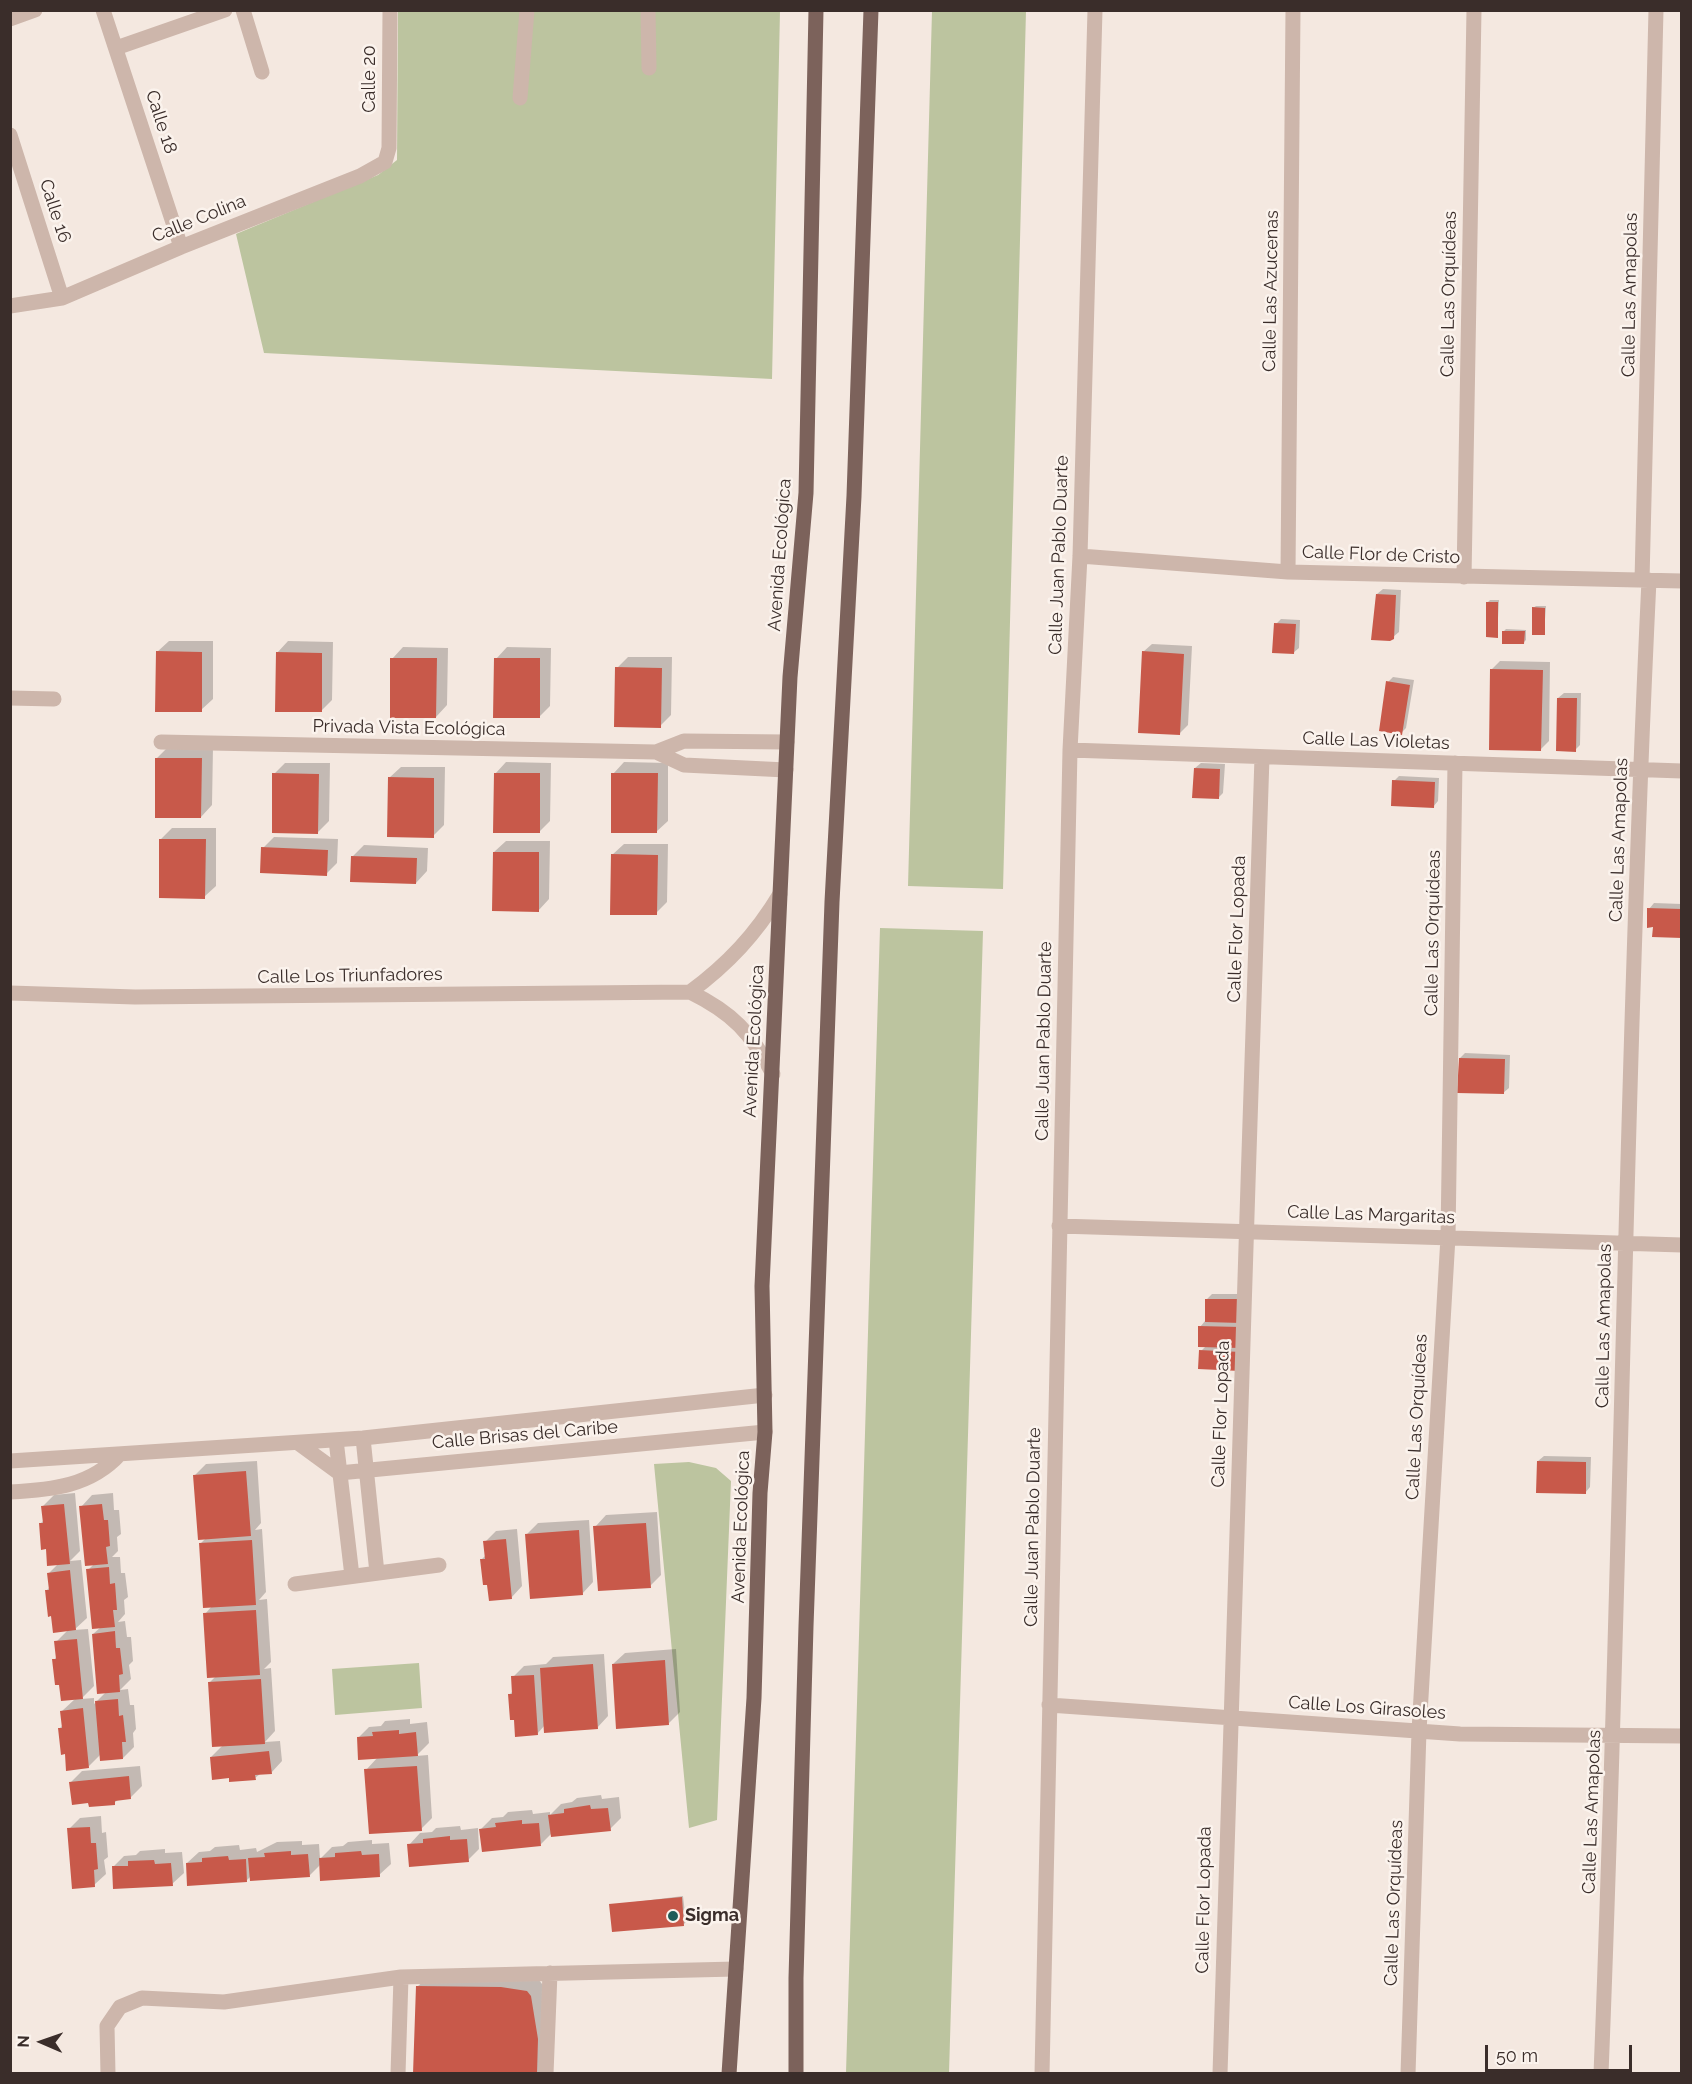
<!DOCTYPE html>
<meta charset="utf-8">
<style>
body{margin:0}
#map{position:relative;width:1692px;height:2084px;overflow:hidden;background:#f4e8e0;font-family:Raleway,sans-serif}
canvas{display:block}
.frame{position:absolute;inset:0;border:12px solid #3a2d2a;pointer-events:none}
.north{position:absolute;left:12px;top:2012px;width:60px;height:60px;-webkit-text-stroke:4px #fbf3ed;paint-order:stroke;rotate:272deg;font-size:16px;font-weight:700;line-height:24px;text-align:center;color:#3a2d2a}
.north::after{content:'';display:block;margin:auto;width:21px;height:27px;background:#3a2d2a;clip-path:polygon(50% 0,100% 100%,50% 72%,0 100%)}
.scale{position:absolute;left:1485px;top:2045px;width:147px;height:27px;box-sizing:border-box;border:3px solid #3a2d2a;border-top:0;padding-left:8px;font-size:18px;line-height:21px;white-space:nowrap;color:#3a2d2a;-webkit-text-stroke:4px #fbf3ed;paint-order:stroke}
</style>
<div id="map">
<canvas width="1692" height="2084"></canvas>
<div class="frame"></div>
<div class="north">N</div>
<div class="scale">50 m</div>
</div>
<script>
const ctx = document.querySelector('canvas').getContext('2d');
ctx.lineJoin = 'round';
function paint(path, color) { ctx.fillStyle = color; ctx.fill(path, 'evenodd'); }
function trace(path, color, width, dash) { ctx.strokeStyle = color; ctx.lineWidth = width; ctx.lineCap = dash ? 'butt' : 'round'; ctx.setLineDash(dash || []); ctx.stroke(path); }
function drawText(font, color, halo, rows, align = 'center') {
  ctx.font = font + ' Raleway,sans-serif'; ctx.lineWidth = 5; ctx.setLineDash([]); ctx.textBaseline = 'middle'; ctx.strokeStyle = halo; ctx.fillStyle = color; for (const [text, x, y, turn = 0] of rows) {
    ctx.save(); ctx.translate(x, y); ctx.rotate((+turn || 0) * Math.PI / 180); ctx.textAlign = isNaN(turn) ? turn : align; if (halo) ctx.strokeText(text, 0, 0); ctx.fillText(text, 0, 0); ctx.restore();
  }
}
paint(new Path2D(`
 M398,11H780L772,379L264,353L236,234L378,175L397,160Z
 M932,11H1026L1003,889L908,886Z
 M880,928L983,931L949,2073H846Z
 M689,1462L716,1468L731,1481L717,1820L689,1828L654,1464Z
 M419,1663L422,1708L335,1715L332,1669Z`), '#bcc49f');
paint(new Path2D(`
 M1383,589L1401,590L1399,632L1393,637L1377,594Z
 M1490,600H1499L1497,636L1488,602Z
 M1536,606H1546L1544,633L1533,608Z
 M1281,619L1300,620L1299,648L1293,653L1276,624Z
 M1506,629L1526,630V640L1523,643L1503,632Z
 M169,641H213V699L201,710L157,652Z
 M288,641L333,642L332,700L321,711L277,653Z
 M1152,644L1192,646L1188,725L1180,733L1143,652Z
 M403,647L448,648L447,705L436,717L392,659Z
 M507,647L551,648L550,706L539,717L496,659Z
 M628,657H672L671,715L660,726L617,668Z
 M1500,661L1550,662L1549,741L1541,749L1491,670Z
 M1393,677L1414,680L1406,728L1401,733L1388,682Z
 M1564,693H1581L1580,745L1575,750L1558,698Z
 M168,747H213L212,805L201,817L157,758Z
 M506,762L551,763L550,821L539,832L495,774Z
 M624,762L668,763V821L656,832L613,774Z
 M285,763H330L329,821L318,832L274,774Z
 M1201,763L1225,764L1223,793L1218,798L1195,768Z
 M401,767H445L444,825L433,836L389,778Z
 M1399,776L1439,778L1438,801L1433,807L1394,781Z
 M172,828H216V886L204,897L161,839Z
 M274,837L338,839L337,863L326,874L263,848Z
 M506,841H550L549,899L538,911L494,852Z
 M624,844H668L667,902L656,913L612,855Z
 M364,845L428,848L427,871L416,883L352,857Z
 M1654,903L1682,904V936L1654,926L1649,909Z
 M1465,1053L1510,1055L1509,1088L1503,1093L1460,1058Z
 M1212,1294H1245V1364L1201,1351L1206,1346L1200,1327L1205,1321L1207,1299Z
 M1544,1456L1591,1457L1590,1487L1585,1493L1538,1461Z
 M257,1461L261,1523L255,1530L262,1529L266,1592L259,1600L267,1599L271,1662L264,1669L271,1668L275,1731L265,1742L280,1741L282,1761L271,1773L260,1774L255,1778L230,1777L211,1757L223,1745L209,1683L216,1676L205,1614L212,1606L200,1544L206,1538L195,1475L206,1464Z
 M75,1493L80,1551L70,1561L81,1560L87,1618L74,1630L88,1629L94,1686L81,1699L94,1698V1704L107,1691L93,1634L101,1627L88,1570L94,1564L81,1507L92,1495L113,1493L114,1510H119L121,1534L117,1537L118,1551L112,1557H120L121,1573H125L128,1597L124,1600L125,1614L118,1622L125,1621L127,1637H131L133,1661L129,1665L131,1679L120,1690L128,1689L130,1705H134L136,1729L133,1733L134,1747L123,1758L101,1754L88,1767L66,1753L59,1729L63,1725L62,1711L75,1699L60,1683L54,1660L57,1656L56,1642L68,1630L46,1591L50,1587L49,1573L59,1563L47,1548L40,1524L44,1520L43,1506L54,1495Z
 M657,1512L661,1575L650,1586L595,1527L606,1515Z
 M589,1520L593,1582L582,1594L527,1534L538,1523Z
 M517,1529L522,1586L511,1598L482,1559L486,1555L485,1542L496,1531Z
 M676,1649L680,1712L668,1724L613,1664L625,1653Z
 M604,1654L608,1716L597,1728L545,1725L537,1734L515,1718L510,1694L513,1691V1677L524,1666L546,1664L553,1657Z
 M410,1719V1724L427,1722L429,1743L416,1756L428,1755L432,1818L421,1829L366,1770L378,1757L358,1738L369,1727L381,1726L385,1721Z
 M140,1766L142,1786L130,1798L119,1799L114,1803L71,1782L82,1771Z
 M601,1795L602,1799L619,1797L621,1818L610,1829L552,1833L541,1844L481,1829L492,1818L503,1817L508,1812L532,1810L533,1814L550,1812V1815L561,1804L572,1802L577,1798Z
 M101,1816L102,1833L106,1832L108,1857L104,1860L106,1874L94,1885L69,1829L80,1818Z
 M460,1826L461,1830L478,1828L479,1849L468,1860L409,1845L420,1833L432,1832L436,1828Z
 M372,1840V1844L389,1843L391,1864L379,1875L321,1864L309,1876H251L246,1881L187,1863L199,1852L210,1851L215,1847L239,1845L240,1850L256,1848L257,1852L277,1842L302,1841V1845L319,1844L320,1859L332,1847L343,1846L348,1842Z
 M165,1849V1853L182,1852L184,1873L172,1884L113,1867L124,1856L136,1855L140,1851Z
 M683,1896L686,1922L684,1924L611,1905Z
 M429,1976L539,1980L542,1984L547,2074H415L417,1987Z
 M1558,2071L1599,2072V2074H1556Z`), '#0003');
paint(new Path2D(`
 M1376,594L1396,595L1394,639L1390,641L1371,640Z
 M1486,602H1498V638L1486,637Z
 M1532,607L1545,608V635H1532Z
 M1274,623L1296,624L1294,654L1272,653Z
 M1502,631H1525L1524,644H1502Z
 M156,651L202,652V712H155Z
 M1142,651L1184,654L1180,735L1138,733Z
 M276,652L322,653V712H275Z
 M390,658H437L436,718H390Z
 M494,658H540V718H493Z
 M615,667L662,668L661,728L614,727Z
 M1490,669L1543,670L1541,751L1489,750Z
 M1386,681L1410,685L1402,735L1379,731Z
 M1557,698H1577L1576,752L1556,751Z
 M155,758H202L201,818H155Z
 M1194,768L1220,769L1219,799L1192,798Z
 M272,773L319,774L318,834L272,833Z
 M494,773H540V833H493Z
 M611,773H658L657,833H611Z
 M388,777L434,778V838L387,837Z
 M1392,780L1435,782L1434,808L1391,806Z
 M159,839H206L205,899L159,898Z
 M261,847L328,850L327,876L260,873Z
 M493,852H539V912L492,911Z
 M611,854L658,855L657,915H610Z
 M351,856L417,858L416,884L350,882Z
 M1647,908L1682,909V938L1652,937L1653,927L1647,928Z
 M1459,1058L1505,1059L1504,1094L1457,1093Z
 M1205,1299H1241V1323L1205,1322Z
 M1198,1326L1241,1327L1240,1348L1198,1347Z
 M1199,1350L1241,1352L1240,1371L1198,1369Z
 M1537,1461L1586,1462V1494L1536,1493Z
 M246,1471L251,1536L198,1540L193,1475Z
 M64,1504L70,1564L47,1566L46,1549L41,1550L39,1523H43L41,1506Z
 M102,1504L104,1520H108L110,1546L106,1547L108,1564L85,1566L79,1506Z
 M646,1523L651,1588L598,1591L593,1526Z
 M579,1530L583,1595L530,1599L525,1534Z
 M506,1539L512,1599L489,1601L487,1585H483L480,1559H485L483,1541Z
 M252,1540L256,1605L203,1608L199,1543Z
 M109,1567L110,1584L115,1583L117,1610H113L115,1627L92,1629L86,1569Z
 M70,1570L76,1630L53,1633L51,1616L48,1617L45,1590H49L47,1573Z
 M256,1610L260,1675L207,1678L203,1613Z
 M115,1631L116,1648H120L123,1674L119,1675L120,1692L97,1694L92,1634Z
 M77,1639L83,1699L61,1701L59,1685H55L52,1659H56L54,1641Z
 M665,1660L669,1725L616,1729L612,1664Z
 M593,1664L598,1729L544,1733L540,1668Z
 M534,1675L538,1735L515,1737L514,1720H510L508,1694H512L511,1676Z
 M261,1679L265,1744L212,1747L208,1682Z
 M118,1699L119,1716L123,1715L126,1742H122L123,1759L100,1761L95,1701Z
 M83,1708L89,1768L66,1771L65,1754L61,1755L58,1728H62L60,1711Z
 M399,1730V1734L416,1732L418,1756L358,1760L357,1737L373,1736L372,1732Z
 M269,1751L272,1774L255,1775L256,1780L229,1782V1778L212,1780L210,1757Z
 M417,1766L422,1831L369,1834L364,1769Z
 M129,1776L131,1799L115,1801V1805L89,1807L88,1803L72,1805L69,1782Z
 M590,1805L591,1809L608,1808L611,1831L551,1837L548,1815L564,1813V1809Z
 M522,1820V1824L539,1823L541,1846L482,1852L479,1829L496,1827L495,1823Z
 M90,1827L91,1843H96L98,1869L94,1870L95,1887L72,1889L67,1828Z
 M450,1836V1840L467,1839L469,1862L409,1867L407,1844L423,1843V1839Z
 M291,1851V1855L308,1854L310,1877L250,1881L248,1858L265,1857L264,1853Z
 M361,1851L362,1855L379,1854L380,1877L320,1881L319,1858L335,1857V1853Z
 M228,1856L229,1860L246,1859L247,1882L187,1886L186,1863L202,1862V1858Z
 M154,1860L155,1864L171,1863L173,1886L113,1889L112,1866H128V1861Z
 M682,1897L684,1926L612,1932L609,1904Z
 M416,1986L501,1987L527,1991L531,1996L538,2039L537,2074H413Z`), '#c8594a');
trace(new Path2D(`
 M103,10L181,247
 M243,10L262,72
 M648,10L649,68
 M10,19L35,10
 M116,48L225,10
 M520,98L527,10
 M10,135L62,298
 M10,306L62,298L181,247L360,176L385,162L389,148L390,10
 M1080,556L1288,572L1682,581
 M1288,572L1293,10
 M1464,577L1474,10
 M1642,580L1656,10
 M10,698L54,699
 M161,742L656,752L684,765L786,770
 M1070,750L1682,771
 M656,752L684,741L787,742
 M690,992C728,964 756,934 780,894
 M10,993L135,997L690,992C733,1013 751,1033 773,1074
 M1059,1226L1682,1245
 M363,1438L377,1573
 M336,1440L352,1576
 M298,1443L339,1473L765,1432
 M10,1461L363,1438L765,1395
 M10,1492C52,1490 91,1486 120,1454
 M295,1584L439,1565
 M1049,1705L1460,1734L1682,1736
 M108,2074L107,2026L120,2007L142,1998L224,2002L401,1977L736,1969
 M398,2074L401,1977
 M546,2074L550,1973
 M1042,2074L1070,750L1080,556L1095,10
 M1220,2074C1230,1634 1249,1196 1262,757
 M1408,2074L1419,1731L1448,1237L1455,763
 M1601,2074C1621,1576 1625,1078 1649,580`), '#cdb6ab', 15);
trace(new Path2D(`
 M729,2074L754,1698L760,1493L765,1432L762,1286L790,677L806,493L816,10
 M796,2074V1978L806,1626L832,902L854,496L871,10`), '#7c625b', 15);
for (const [x, y, r, color] of [
 [673,1916,6,"#1f5d59"]
]) { const dot = new Path2D(); dot.arc(x, y, r, 0, 2 * Math.PI); ctx.fillStyle = color; ctx.fill(dot); trace(dot, '#fbf3ed', 2); }
drawText('18px', '#3a2d2a', '#fbf3ed', [
 ["Calle 20",370,79,-90],
 ["Calle 18",161,122,72],
 ["Calle 16",55,211,72],
 ["Calle Colina",199,219,-22],
 ["Calle Las Azucenas",1271,291,-89],
 ["Calle Las Orquídeas",1449,294,-89],
 ["Calle Las Amapolas",1630,295,-89],
 ["Avenida Ecológica",780,555,-86],
 ["Calle Juan Pablo Duarte",1059,555,-88],
 ["Calle Flor de Cristo",1381,555,2],
 ["Privada Vista Ecológica",409,728,1],
 ["Calle Las Violetas",1376,741,2],
 ["Calle Las Amapolas",1619,840,-88],
 ["Calle Flor Lopada",1237,929,-88],
 ["Calle Las Orquídeas",1433,933,-89],
 ["Calle Los Triunfadores",350,976,-1],
 ["Avenida Ecológica",754,1041,-87],
 ["Calle Juan Pablo Duarte",1044,1041,-89],
 ["Calle Las Margaritas",1371,1215,2],
 ["Calle Las Amapolas",1604,1326,-89],
 ["Calle Flor Lopada",1221,1414,-88],
 ["Calle Las Orquídeas",1417,1417,-87],
 ["Calle Brisas del Caribe",525,1435,-5],
 ["Avenida Ecológica",741,1527,-88],
 ["Calle Juan Pablo Duarte",1033,1527,-89],
 ["Calle Los Girasoles",1367,1708,4],
 ["Calle Las Amapolas",1592,1812,-88],
 ["Calle Flor Lopada",1204,1900,-89],
 ["Calle Las Orquídeas",1394,1903,-88]
]);
drawText('bold 18px', '#3a2d2a', '#fbf3ed', [
 ["Sigma",685,1916]
], 'left');
</script>
